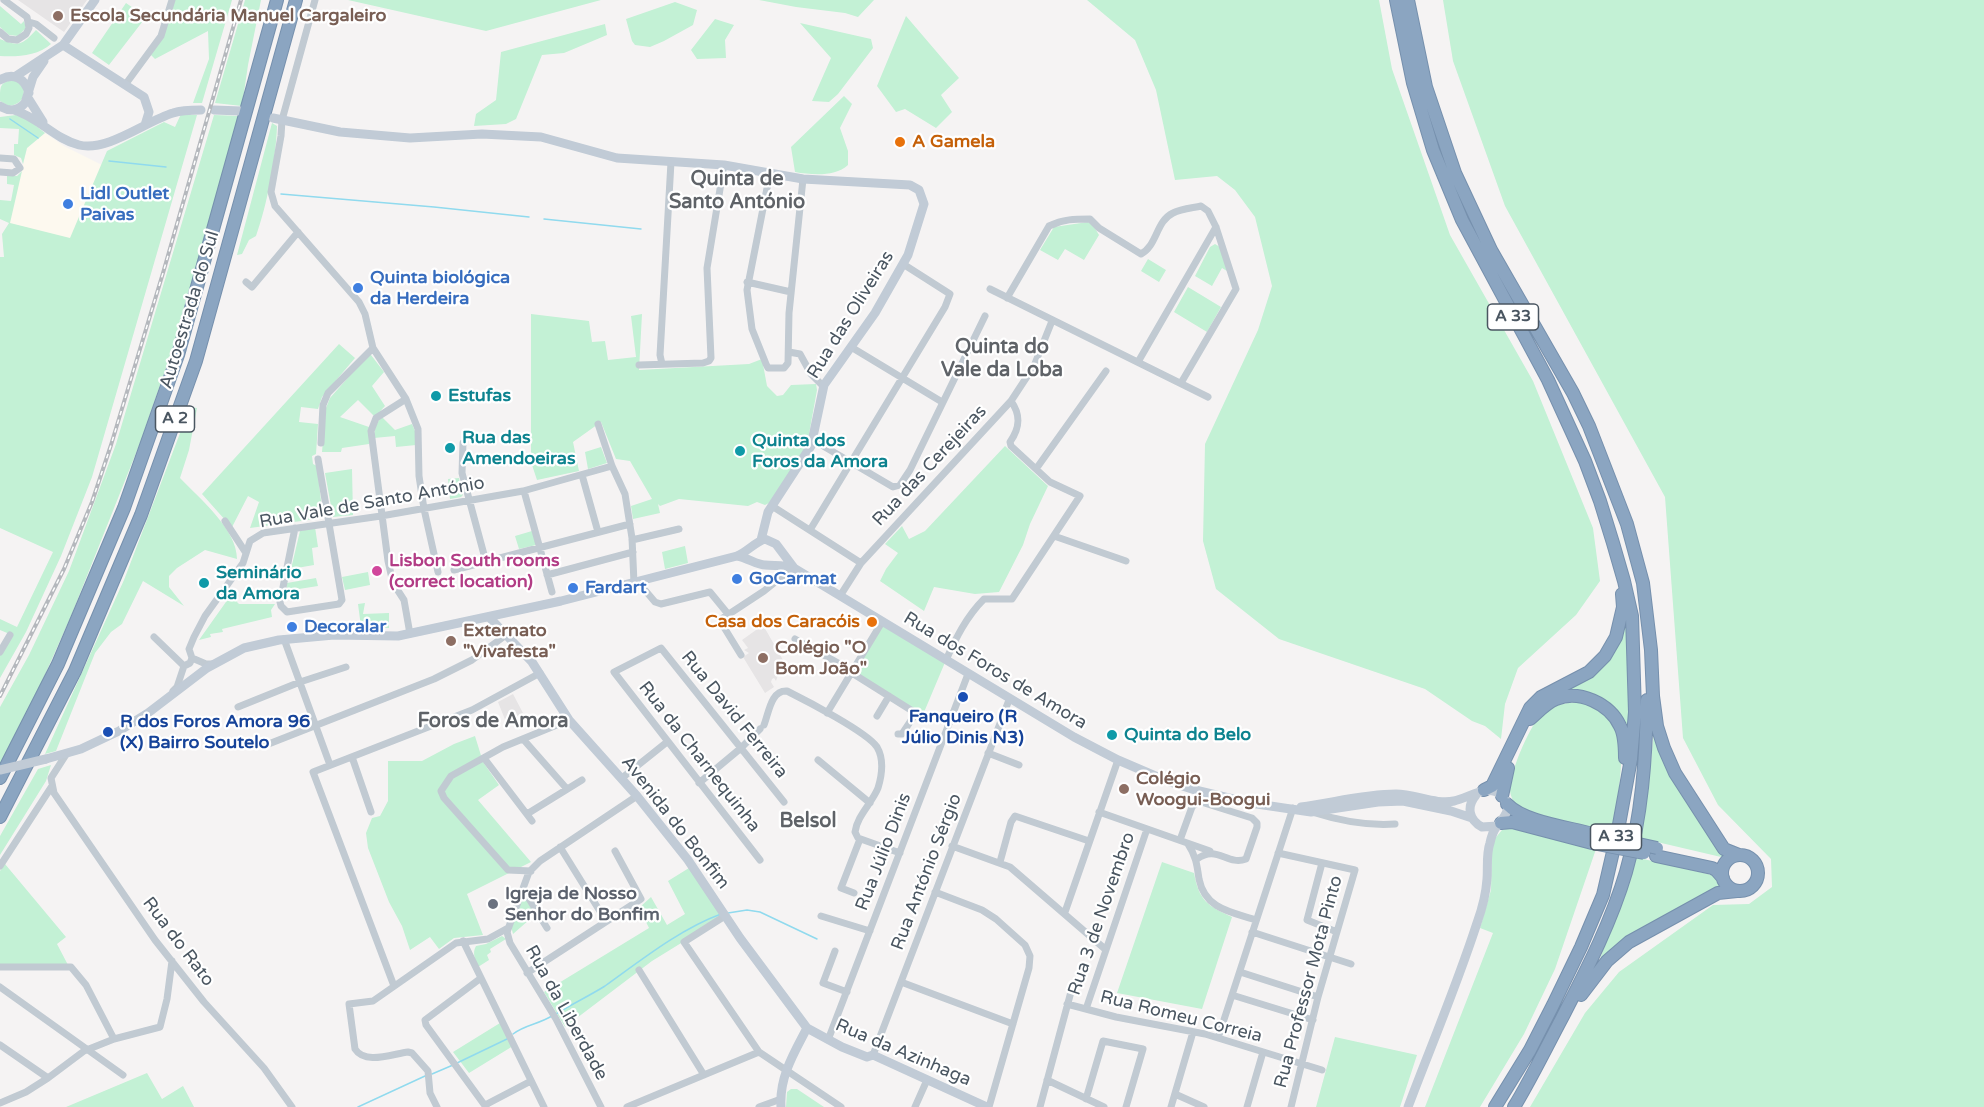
<!DOCTYPE html>
<meta charset="utf-8">
<style>
body{margin:0}
canvas{display:block;background:#f5f3f3}
</style>
<canvas width="1984" height="1107"></canvas>
<script>
const ctx = document.querySelector('canvas').getContext('2d');
ctx.lineJoin = 'round';
function paint(path, color) { ctx.fillStyle = color; ctx.fill(path, 'evenodd'); }
function trace(path, color, width, dash) { ctx.strokeStyle = color; ctx.lineWidth = width; ctx.lineCap = dash ? 'butt' : 'round'; ctx.setLineDash(dash || []); ctx.stroke(path); }
function drawText(font, color, halo, rows, align = 'center') {
  ctx.font = font + ' "Varela Round",sans-serif'; ctx.lineWidth = 4.5; ctx.setLineDash([]); ctx.textBaseline = 'middle'; ctx.strokeStyle = halo; ctx.fillStyle = color; for (const [text, x, y, turn = 0] of rows) {
    ctx.save(); ctx.translate(x, y); ctx.rotate((+turn || 0) * Math.PI / 180); ctx.textAlign = isNaN(turn) ? turn : align; if (halo) ctx.strokeText(text, 0, 0); ctx.fillText(text, 0, 0); ctx.restore();
  }
}
paint(new Path2D(`
 M45,133L64,146L102,165L70,239L9,223L27,148Z`), '#fdf9ef');
paint(new Path2D(`
 M18,0H87L64,32Z
 M763,625L783,660L776,681L774,678L772,679L771,682L774,687L765,693L743,657L749,653L744,650L748,648L742,640Z
 M513,694L523,713L506,722L498,702Z`), '#e6e4e5');
paint(new Path2D(`
 M174,0H232L202,103H193L209,59L208,31L155,59L151,55Z
 M245,0H261L248,65L242,106L215,103Z
 M348,0H601L486,31Z
 M759,0H874L858,17L845,13L796,7Z
 M1087,0H1379L1392,69L1450,235L1533,381L1593,528L1600,581L1576,615L1518,668L1505,704L1501,739L1485,726L1472,721L1425,689L1279,639L1216,589L1203,541L1205,444L1258,330L1272,286L1255,217L1235,190L1217,176L1175,180L1156,90L1135,40Z
 M1443,0H1984V1107H1530L1585,1013L1619,972L1713,905L1749,904L1772,887L1771,859L1718,805L1683,738L1665,497L1505,206L1453,61Z
 M675,2L697,10L693,25L664,41L650,47L635,45L632,41L626,19Z
 M126,3L146,17L109,65L92,53Z
 M0,6L21,24L24,21L26,28L18,36L9,35L0,27Z
 M906,16L959,78L941,95L952,112L936,128L905,109L896,112L877,86Z
 M715,19L734,25L725,40L726,58L697,59L691,50Z
 M800,23L871,39L873,48L838,94L829,102L812,101L831,58Z
 M605,24L607,35L564,53L542,55L516,119L506,124L474,126L476,114L496,100L501,52Z
 M36,30L51,44C38,56 17,57 0,56V39C19,47 22,45 36,30Z
 M15,79L24,88C24,100 20,104 9,106L0,101C0,84 0,83 15,79Z
 M844,96L852,104L840,128L848,151V165C835,177 812,175 795,172L791,147Z
 M181,114L197,115L92,477L61,556L26,632L0,678V655L12,635L0,630V619L17,627L53,552L0,528V257H4L2,234L9,223L0,219V200L11,201L14,185L7,184V176H17L22,171L10,223L70,238L107,151L164,122L175,127Z
 M16,115L25,117L45,133L27,148L23,164L21,158L14,155V144H18L19,129L0,128V117Z
 M214,115L240,116L184,316L140,443L71,616L32,704L0,765V707L29,655L69,571L116,444Z
 M272,123L277,126C276,159 267,205 256,236L249,240L242,254L237,255Z
 M1088,222L1093,225L1099,235L1084,260L1065,249L1058,260L1040,250L1054,227Z
 M1215,244L1220,247L1227,271L1222,268L1212,286L1195,276L1210,247Z
 M1148,259L1166,270L1159,282L1141,271Z
 M1188,287L1221,307L1207,332L1174,312Z
 M531,314L589,321L592,342L605,341L608,360L636,357L631,316L642,314L639,370L749,364L762,359L767,386L777,396L783,395L791,385L816,384L817,390L807,445L771,502L765,505L757,502L748,506L679,499L660,506L658,504L660,513L633,519L631,506L652,499L630,461L616,459L601,422L573,442L579,471L537,480L531,462Z
 M339,344L355,358L322,397L318,409L301,407L299,422L318,424L316,454L312,456L313,464L317,466L323,518L250,528L259,502L248,496L231,529L226,521L202,494Z
 M368,355H371L384,372L372,386L385,406L375,417L358,400L340,417L369,427V444L342,448L341,452H322L326,408L330,398Z
 M190,407L197,408L189,450L180,478C200,499 237,529 237,559L205,550L177,568L169,576V587L184,606L143,581L122,624L111,632L95,653L56,751L45,754L124,580Z
 M382,417L395,430L412,424L415,431L416,445L396,447L395,436L374,438C374,431 376,422 382,417Z
 M1005,446L1048,486L1030,524L1023,545L999,592L975,594L934,587L924,611L880,581L886,569L898,553L885,544L902,526L909,539L925,531Z
 M601,447L607,463L588,469L585,452Z
 M352,469L353,515L333,517L325,473Z
 M459,478L463,495L461,497L450,499L448,479Z
 M315,527L318,547L312,548L314,565L291,569L300,531Z
 M532,531L536,545L519,549L515,536Z
 M685,546L688,563L665,569L662,552Z
 M368,572L370,585L345,590L342,577Z
 M316,578L318,586L286,591L287,583Z
 M233,592L239,595L237,602L239,604H275L271,610L272,617L222,629L223,632L210,634L211,637L199,640Z
 M365,603L363,614L389,613V628L361,627L358,604Z
 M882,622L946,660L922,717L852,673Z
 M1623,627L1626,628L1629,692L1628,727H1625L1619,716L1562,691L1586,678Z
 M1579,702C1641,711 1618,790 1612,832C1592,827 1527,818 1515,804C1512,799 1509,792 1510,786C1511,771 1531,721 1544,712C1555,704 1566,703 1579,702Z
 M1654,731L1727,855L1721,857L1640,838L1648,791Z
 M475,736L483,762L499,785L478,800L531,862L467,894L483,935L454,938L439,949L430,937L410,950L402,926L389,902L368,848L366,833L372,818L380,816L388,801V761H422L454,744Z
 M51,765L46,781L0,855V836L38,769Z
 M1515,827L1596,849L1555,969L1524,1034L1480,1107H1425L1493,933L1480,928L1491,890L1492,842L1502,830Z
 M1635,857L1712,875L1717,879L1721,887L1599,962Z
 M1162,862L1194,873C1199,901 1208,906 1232,917L1202,1009L1117,993Z
 M5,864L66,937L57,944L68,965L0,964V871Z
 M689,868L725,916L652,961L565,1027L544,992L649,928L639,908L651,897L667,925L685,914L668,881Z
 M523,889L537,913L513,934L511,926Z
 M502,936L506,939L490,949L491,952L487,955L489,960L478,967C475,959 472,953 476,946L486,944Z
 M500,1023L513,1046L469,1073L453,1052Z
 M1335,1037L1417,1055L1400,1107H1316Z
 M147,1073L162,1099L183,1086L194,1107H66Z
 M791,1089H797L824,1107H786L787,1092Z`), '#c3f1d5');
trace(new Path2D(`
 M10,119L38,138
 M109,161L166,167
 M281,194L434,207L529,217
 M544,219L641,229
 M728,913L747,910L760,912L817,939
 M556,1014C572,1004 589,996 605,986C640,961 680,929 721,914
 M513,1034C524,1025 539,1024 552,1016
 M457,1063L507,1039
 M432,1074L453,1065
 M358,1107L425,1076`), '#90daee', 1.5);
const highway = new Path2D(`
 M1396,0L1413,83L1433,150L1462,220L1548,380L1585,461L1600,501L1613,543L1624,581L1632,616L1635,712L1631,759L1618,830L1603,895L1581,947L1553,1005L1530,1050L1495,1107
 M1408,0L1426,87L1455,173L1491,250L1573,393L1589,426L1627,524L1643,583L1651,650L1653,696L1657,726L1664,748L1675,773L1724,849L1739,855
 M1530,719C1538,712 1546,703 1556,699C1579,689 1610,704 1620,726C1625,735 1625,748 1625,758
 M0,778L58,664L124,508L178,355L277,0
 M1484,790L1492,786L1530,708L1541,697L1589,672L1605,656L1616,637L1623,607L1622,594
 M1502,796L1508,768
 M1507,804C1524,822 1568,827 1593,834
 M0,817L75,671L141,515L196,361L296,0
 M1501,823L1512,822L1592,843
 M1722 873a18 18 0 1 1 36 0a18 18 0 1 1-36 0Z
 M1656,856L1712,868L1716,870L1723,878
 M1581,995L1607,961L1629,942L1718,893L1737,891
 M1514,1107C1531,1079 1546,1048 1562,1018C1586,971 1611,923 1626,872C1642,816 1646,758 1647,700`);
trace(highway, '#7690ad', 14);
trace(new Path2D(`
 M315,0L282,120L281,136L271,192L275,206L359,302L365,314L373,348L406,399L418,429L419,476L424,509L438,572
 M29,22L36,24L54,38
 M0,32L8,39L17,40L26,34L29,28L27,17L4,0
 M125,85L161,36L172,0
 M0,158L14,159L20,168L13,173L0,172
 M770,173L747,290L752,329L766,364L768,368H784L788,363L789,313L803,179
 M246,282L252,287L298,232
 M747,282L791,292
 M990,289L1208,397
 M1007,298L1049,226C1063,219 1075,219 1090,219L1099,228L1141,254C1157,246 1156,221 1173,213C1181,209 1192,208 1201,206L1208,211L1216,227L1236,289L1181,383
 M851,347L942,402
 M789,352L800,354L811,374L824,387
 M1138,362L1216,227
 M662,364L660,355L671,162
 M639,365L703,363L709,361L711,358L707,268L724,165
 M406,399L376,418L371,431L388,561L393,583L404,600L410,634
 M598,424L612,466L625,494L632,538L634,583
 M813,440L893,487L900,485L910,470L985,316
 M321,443L323,405L328,393L373,348
 M463,443L462,473L486,562
 M1036,469L1106,371
 M582,475L598,532
 M524,491L552,592
 M772,506L861,563
 M225,521L246,553
 M295,528L280,602L281,606L287,612L339,604L342,600L318,459
 M810,530L945,307L950,294L903,264
 M1054,536L1126,561
 M632,540L679,529
 M454,570L630,524
 M547,575L633,552
 M638,582L655,602L661,604L710,592L728,614
 M840,596L861,563L1011,401L1034,366L1052,321
 M154,637L184,666L190,663L192,658L189,649L194,637L205,616L243,563L250,541L263,533L381,516L523,491L612,466
 M284,639L330,765
 M795,639L847,668L852,673L922,717
 M0,652L10,635
 M741,655L722,624L723,618L764,591L785,574L799,571
 M192,658L206,664H214
 M946,660C956,638 966,617 984,599H1012L1080,496L1050,482L1011,446L1010,442C1020,428 1021,415 1011,401
 M173,691L177,687L184,666
 M238,707L300,682L346,667
 M827,713L882,622
 M877,716L889,696
 M764,725C769,712 771,690 787,691C805,700 867,732 877,747C884,759 882,775 878,788C872,803 857,816 855,832L858,838L900,853
 M898,734H902L916,713
 M523,739L567,789
 M266,745L434,679L472,660L506,635
 M67,753L51,778L54,793L155,940L204,1002L264,1068L292,1107
 M988,753L1019,765
 M352,757L371,812
 M484,758L532,821
 M818,760L870,803
 M622,778L667,742
 M699,783L741,748L760,729
 M1099,812L1210,851
 M1312,812C1340,821 1366,826 1395,824
 M527,814L582,780
 M1180,840L1192,807L1198,801L1252,818L1257,823V827L1246,859C1227,866 1217,844 1197,859
 M1188,844C1196,856 1197,865 1199,879C1205,909 1231,912 1256,920
 M952,846L1010,867L1105,949
 M560,847L606,921
 M1278,853L1355,870L1318,997L1291,1107
 M760,860L614,672L661,648L784,802
 M1000,862L1011,822L1015,816L1089,841
 M1322,863L1307,920L1337,932
 M0,866L52,786
 M531,871L508,870L444,798L441,791L451,776L503,747L569,720
 M523,889L547,928
 M935,892L982,910L996,919L1025,945L1030,956L1029,968L989,1107
 M854,893L841,888L860,839
 M1065,912L1118,760
 M725,916L684,942L759,1052L841,1107
 M821,916L870,931
 M1252,932L1351,964
 M463,941L544,1107
 M835,951L823,983L847,992
 M0,967H71L86,985L114,1039
 M639,970L704,1075
 M1240,972L1318,997
 M527,973L641,899L615,851
 M481,978L425,1020L426,1025L486,1107
 M901,982L1013,1024
 M394,986L313,772L472,710L540,673
 M0,987L123,1075
 M1232,995L1313,1020
 M1067,1004L1116,1017L1205,1034L1322,1070
 M1086,1009L1147,829
 M1218,1038L1293,808
 M828,1040L968,674
 M0,1045L48,1078
 M873,1055L1009,700
 M1047,1080L1104,1107
 M1175,1094L1204,1107
 M1086,1099L1103,1041L1143,1049L1126,1107
 M0,1103L26,1092L48,1078L84,1051L114,1039L160,1027L167,999L172,961
 M485,1105L531,1081
 M437,1107L430,1093L428,1071L412,1053L408,1052C392,1054 365,1065 355,1049L349,1004L373,1001L456,943L488,939L508,928
 M601,1107L556,1019L510,943L507,932L529,872L540,861L637,796
 M627,1107L759,1052
 M759,1107L781,1099
 M915,1107L927,1080
 M1040,1107L1072,988
 M1171,1107L1193,1032
 M1247,1107L1263,1052`), '#c1cad2', 7);
trace(new Path2D(`
 M63,45L144,97L149,112L145,125
 M16,76L63,45L95,0
 M0,80C13,72 25,78 29,93
 M28,98L43,122
 M0,106C9,112 18,111 25,103L33,77L44,61
 M14,110C38,117 55,139 79,145C108,152 146,121 173,113C182,110 192,110 201,110
 M214,110L241,111
 M273,118L340,132L410,138L482,134L541,137L617,158L724,165L803,179L910,185L919,190L924,204L908,255L875,313L824,385L811,446L768,512L761,540
 M737,556C748,558 757,565 765,565C775,566 784,565 794,568
 M489,617L532,662L569,720L637,796L688,860L740,938L807,1028L842,1047L867,1057L873,1055L987,1107
 M46,759L81,749L119,731L148,713L207,668L244,648L279,640L334,635L398,636L561,601L737,556C747,552 755,542 765,539L776,544L794,568L1074,737L1118,760L1167,781L1195,790L1250,803L1311,812L1378,802L1403,801L1451,811L1472,818
 M1476,795C1466,807 1469,820 1482,827L1497,826
 M1301,807C1332,803 1364,794 1396,794C1415,794 1436,805 1454,801C1469,798 1488,783 1501,795C1514,807 1505,816 1497,826C1494,830 1491,838 1490,843C1486,854 1488,867 1487,879C1486,894 1482,909 1477,923C1457,985 1431,1046 1408,1107
 M781,1107C779,1077 794,1053 807,1028`), '#c1cbd6', 9);
trace(highway, '#8ba5c1', 12);
const rail = new Path2D(`
 M0,696L64,569L92,502L111,445L163,273L241,0`);
trace(rail, '#b5b8bd', 4);
trace(rail, '#fff', 1.5, [4.5]);
const highwayBridge = new Path2D(`
 M1593,834L1657,848
 M1592,843L1644,853`);
trace(highwayBridge, '#7690ad', 14, []);
trace(new Path2D(`
 M0,770L46,759`), '#c1cbd6', 9);
trace(highwayBridge, '#8ba5c1', 12);
for (const [x, y, r, color] of [
 [58,16,6,"#8d6e63"],
 [900,142,6,"#e8710a"],
 [68,204,6,"#3f7fe0"],
 [358,288,6,"#3f7fe0"],
 [436,396,6,"#0f9aa8"],
 [450,448,6,"#0f9aa8"],
 [740,451,6,"#0f9aa8"],
 [377,571,6,"#d1479c"],
 [737,579,6,"#3f7fe0"],
 [204,583,6,"#0f9aa8"],
 [573,588,6,"#3f7fe0"],
 [872,622,6,"#e8710a"],
 [292,627,6,"#3f7fe0"],
 [451,641,6,"#8d6e63"],
 [763,658,6,"#8d6e63"],
 [963,697,6,"#1a4fb4"],
 [108,732,6,"#1a4fb4"],
 [1112,735,6,"#0f9aa8"],
 [1124,789,6,"#8d6e63"],
 [493,904,6,"#6b7280"]
]) { const dot = new Path2D(); dot.arc(x, y, r, 0, 2 * Math.PI); ctx.fillStyle = color; ctx.fill(dot); trace(dot, '#fff', 2); }
for (const [x, y, w] of [
 [1513,317,51],
 [175,419,39],
 [1616,837,51]
]) { const box = new Path2D(); box.roundRect(x - w / 2, y - 13, w, 26, 4.5); ctx.fillStyle = '#fff'; ctx.fill(box); trace(box, '#4a5661', 1.5); }
drawText('bold 16px', '#4a5661', null, [
 ["A 33",1513,317],
 ["A 2",175,419],
 ["A 33",1616,837]
]);
drawText('bold 18px', '#785e54', '#fff', [
 ["Escola Secundária Manuel Cargaleiro",70,16],
 ["Externato",463,631],
 ["\"Vivafesta\"",463,652],
 ["Colégio \"O",775,648],
 ["Bom João\"",775,669],
 ["Colégio",1136,779],
 ["Woogui-Boogui",1136,800]
], 'left');
drawText('bold 18px', '#c56008', '#fff', [
 ["A Gamela",912,142],
 ["Casa dos Caracóis",860,622,"right"]
], 'left');
drawText('bold 18px', '#366cbe', '#fff', [
 ["Lidl Outlet",80,194],
 ["Paivas",80,215],
 ["Quinta biológica",370,278],
 ["da Herdeira",370,299],
 ["GoCarmat",749,579],
 ["Fardart",585,588],
 ["Decoralar",304,627]
], 'left');
drawText('18px', '#4a5661', '#fff', [
 ["Autoestrada do Sul",190,310,-73],
 ["Rua das Oliveiras",851,315,-58],
 ["Rua das Cerejeiras",930,466,-47],
 ["Rua Vale de Santo António",372,503,-10],
 ["Rua dos Foros de Amora",995,671,31],
 ["Rua David Ferreira",734,715,51],
 ["Rua da Charnequinha",699,757,52],
 ["Avenida do Bonfim",675,823,52],
 ["Rua Júlio Dinis",884,852,-69],
 ["Rua António Sérgio",927,872,-69],
 ["Rua 3 de Novembro",1102,914,-71],
 ["Rua do Rato",178,942,53],
 ["Rua Professor Mota Pinto",1309,982,-75],
 ["Rua da Liberdade",566,1013,61],
 ["Rua Romeu Correia",1181,1017,14],
 ["Rua da Azinhaga",903,1053,23]
]);
drawText('bold 18px', '#0d838f', '#fff', [
 ["Estufas",448,396],
 ["Rua das",462,438],
 ["Amendoeiras",462,459],
 ["Quinta dos",752,441],
 ["Foros da Amora",752,462],
 ["Seminário",216,573],
 ["da Amora",216,594],
 ["Quinta do Belo",1124,735]
], 'left');
drawText('bold 18px', '#b23c85', '#fff', [
 ["Lisbon South rooms",389,561],
 ["(correct location)",389,582]
], 'left');
drawText('bold 18px', '#164399', '#fff', [
 ["Fanqueiro (R",963,717],
 ["Júlio Dinis N3)",963,738],
 ["R dos Foros Amora 96",120,722,"left"],
 ["(X) Bairro Soutelo",120,743,"left"]
]);
drawText('bold 18px', '#5b616d', '#fff', [
 ["Igreja de Nosso",505,894],
 ["Senhor do Bonfim",505,915]
], 'left');
drawText('bold 20px', '#5f6368', '#fff', [
 ["Quinta de",737,180],
 ["Santo António",737,203],
 ["Quinta do",1002,348],
 ["Vale da Loba",1002,371],
 ["Foros de Amora",493,722],
 ["Belsol",808,822]
]);
</script>
